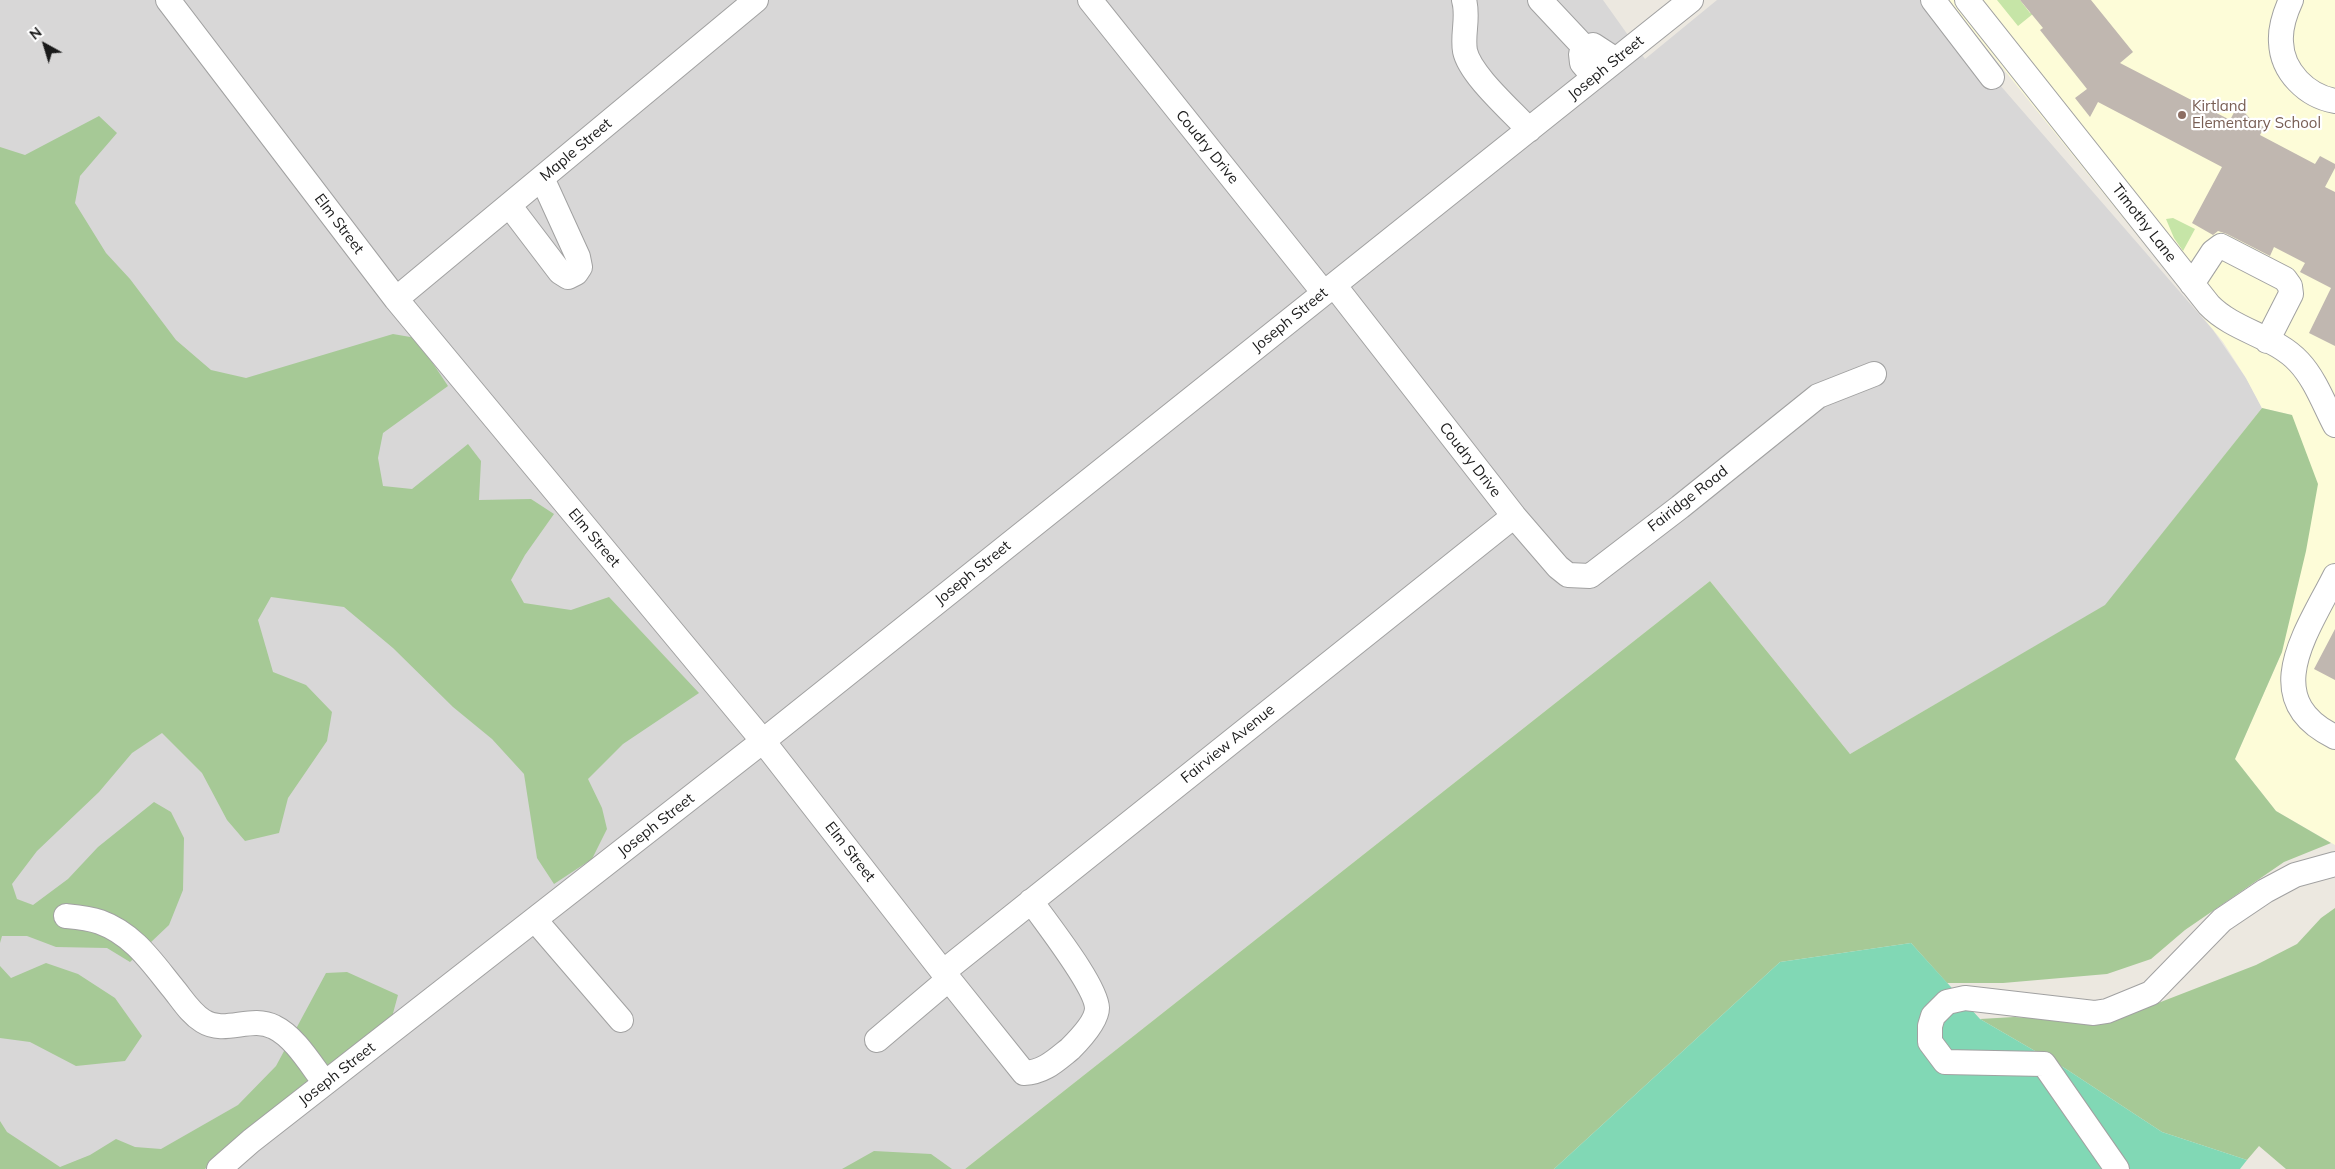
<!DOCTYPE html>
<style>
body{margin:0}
#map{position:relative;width:2335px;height:1169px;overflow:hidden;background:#ece8e0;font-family:Mulish,sans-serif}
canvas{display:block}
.north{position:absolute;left:20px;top:20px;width:50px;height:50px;-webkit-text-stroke:4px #fff;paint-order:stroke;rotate:321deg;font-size:14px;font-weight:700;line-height:20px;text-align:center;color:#1a1a1a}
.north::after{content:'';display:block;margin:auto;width:18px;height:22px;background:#1a1a1a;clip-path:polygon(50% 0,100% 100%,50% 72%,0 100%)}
</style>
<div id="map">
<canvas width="2335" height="1169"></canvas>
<div class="north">N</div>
</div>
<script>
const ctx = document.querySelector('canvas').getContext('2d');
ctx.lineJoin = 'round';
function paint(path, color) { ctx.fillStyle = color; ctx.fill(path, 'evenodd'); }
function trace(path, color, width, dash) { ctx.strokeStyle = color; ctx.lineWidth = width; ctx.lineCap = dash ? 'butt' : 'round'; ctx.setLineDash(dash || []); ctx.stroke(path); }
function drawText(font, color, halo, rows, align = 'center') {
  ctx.font = font + ' Mulish,sans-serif'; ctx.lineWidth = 4.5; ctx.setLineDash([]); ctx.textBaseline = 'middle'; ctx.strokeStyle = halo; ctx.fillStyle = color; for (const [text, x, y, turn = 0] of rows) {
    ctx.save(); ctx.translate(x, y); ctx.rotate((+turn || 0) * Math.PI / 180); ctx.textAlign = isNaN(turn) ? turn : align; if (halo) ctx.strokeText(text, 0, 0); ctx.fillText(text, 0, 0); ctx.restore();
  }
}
paint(new Path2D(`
 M0,0H1603L1645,59L1717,0H1926L2213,330L2246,378L2262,408L2106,605L1850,754L1710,581L965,1169H0Z`), '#d8d7d7');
paint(new Path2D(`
 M1948,0H2335V845L2276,811L2235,759L2282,652L2292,415L2262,408L2246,378L2223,342Z`), '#fdfcd8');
paint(new Path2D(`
 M1997,0H2020L2030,13L2038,7L2039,9L2018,26Z
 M2173,218L2195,229L2183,251L2174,238L2166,219Z`), '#c6e5a7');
paint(new Path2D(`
 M99,116L117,133L80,176L75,203L106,253L130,279L176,340L211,370L246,378L393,334L416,338L448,386L383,433L378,458L383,486L412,489L468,444L481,461L479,500L531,499L554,514L525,555L511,580L524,603L571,610L609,597L699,693L623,744L588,779L602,808L607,829L592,859L554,884L537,858L524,774L492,739L453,707L393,648L344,607L271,597L258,620L273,672L306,685L332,712L327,741L288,798L279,833L245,841L227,820L202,773L162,733L132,753L99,792L37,851L12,884L17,899L33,905L68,879L98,847L154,802L171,812L184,838L183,890L169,925L130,962L107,948L56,947L27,936H2L0,943V147L25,155Z
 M2262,408L2292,415L2318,484L2306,551L2282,652L2235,759L2276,811L2331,843L2284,862L2185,930L2151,959L2107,974L2003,983H1947L1911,943L1780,962L1554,1169H965L1710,581L1850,754L2105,605Z
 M2335,908V1169H2286L2259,1146L2247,1160L2162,1132L2066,1069L1980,1019L2014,1017L2084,1021L2135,1012L2256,965L2297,944L2321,918Z
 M46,963L78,974L115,998L142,1036L125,1061L76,1066L30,1042L0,1038V966L11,978Z
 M347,972L398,995L392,1017L218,1153L205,1169H0V1121L7,1132L60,1167L90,1155L116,1139L135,1147L161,1149L238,1105L276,1066L326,973Z
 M874,1151L931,1154L952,1169H842Z`), '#a6c996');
paint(new Path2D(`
 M1911,943L1980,1019L2066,1069L2162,1132L2247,1160L2240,1169H1554L1780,962Z`), '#81d8b5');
paint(new Path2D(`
 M2020,0H2091L2133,52L2120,63L2230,120L2238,105L2253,122L2264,127L2260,135L2315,164L2320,156L2335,164V168L2325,187L2335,192V346L2309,333L2331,288L2300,272L2305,263L2274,247L2270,256L2227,234L2218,231L2213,235L2192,223L2222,167L2098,102L2090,117L2075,98L2087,89L2040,30L2043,28Z
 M2335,629V680L2314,669Z`), '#c0b7b0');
const minor = new Path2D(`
 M168,0L396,299L763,741L943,972L1024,1073C1044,1072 1055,1061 1070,1049C1079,1040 1097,1021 1097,1008C1096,985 1046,923 1031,901
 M1090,0L1324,293
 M1464,0C1469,17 1462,34 1465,51C1470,75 1512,111 1529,130
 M1540,0L1585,48
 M1933,0L1992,77
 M1967,0L2209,305C2234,331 2275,336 2299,362C2315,379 2324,404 2335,425
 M2291,0C2285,13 2280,28 2281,42C2282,72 2307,96 2335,101
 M1594,77L1582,63L1581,54L1585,48L1593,45L1616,60
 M509,205L560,272L568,277L576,273L580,267L578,257L542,178
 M2192,284L2213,252L2221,246L2285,279L2290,286L2291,294L2267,341
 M1334,285L1514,516L1558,567L1568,575L1590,576L1680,507L1818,396L1874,374
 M396,299L756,0
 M2335,576C2307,632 2257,699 2335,737
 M66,916C77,917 89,918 100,922C133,934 151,961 172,987C182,999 190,1013 203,1021C225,1035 251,1015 274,1027C295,1037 311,1065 325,1083
 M535,920L621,1020
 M943,972L1514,516
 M877,1040L949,979
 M219,1169L251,1141L763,741L1691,0
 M2117,1169L2044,1064L1945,1062L1930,1042V1026L1933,1016L1947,1002L1965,998L2094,1013L2107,1011L2151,993L2222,920L2265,891L2295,875L2335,864`);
trace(minor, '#a1a1a1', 26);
trace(minor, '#fff', 24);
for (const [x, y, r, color] of [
 [2182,115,5,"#8d6e63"]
]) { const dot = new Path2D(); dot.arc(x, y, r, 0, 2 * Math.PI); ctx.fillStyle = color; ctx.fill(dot); trace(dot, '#fff', 2); }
drawText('15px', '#1a1a1a', '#fff', [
 ["Joseph Street",1606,68,-39],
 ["Coudry Drive",1207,147,51],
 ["Maple Street",576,150,-40],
 ["Timothy Lane",2144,223,52],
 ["Elm Street",339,224,53],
 ["Joseph Street",1290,320,-39],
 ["Coudry Drive",1470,460,52],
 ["Fairidge Road",1688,499,-38],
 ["Elm Street",594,538,50],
 ["Joseph Street",973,573,-39],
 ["Fairview Avenue",1228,744,-39],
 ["Joseph Street",656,825,-38],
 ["Elm Street",850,852,52],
 ["Joseph Street",337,1074,-38]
]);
drawText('15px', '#785e54', '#fff', [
 ["Kirtland",2192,106],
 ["Elementary School",2192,123]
], 'left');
</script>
